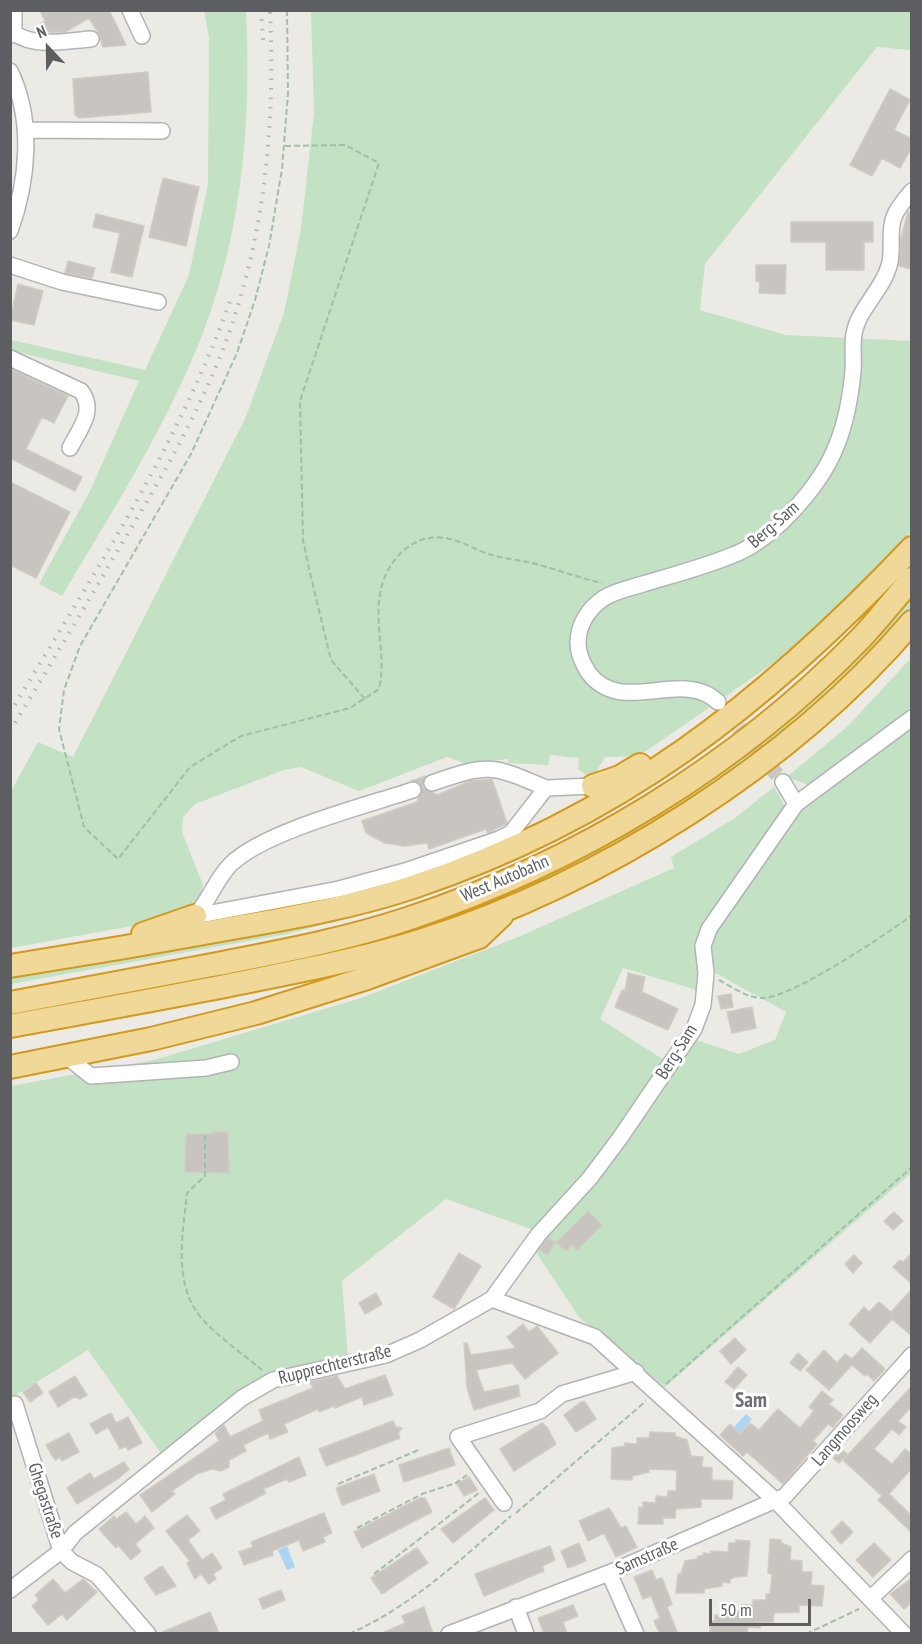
<!DOCTYPE html>
<meta charset="utf-8">
<style>
body{margin:0}
#map{position:relative;width:922px;height:1644px;overflow:hidden;background:#eceae4;font-family:"PT Sans Narrow",sans-serif}
canvas{display:block}
.frame{position:absolute;inset:0;border:12px solid #5c5e62;pointer-events:none}
.north{position:absolute;left:18px;top:18px;width:60px;height:60px;-webkit-text-stroke:4px #fff;paint-order:stroke;rotate:338deg;font-size:16px;font-weight:700;line-height:24px;text-align:center;color:#5c5e62}
.north::after{content:'';display:block;margin:auto;width:21px;height:27px;background:#5c5e62;clip-path:polygon(50% 0,100% 100%,50% 72%,0 100%)}
.scale{position:absolute;left:709px;top:1599px;width:102px;height:27px;box-sizing:border-box;border:3px solid #5c5e62;border-top:0;padding-left:8px;font-size:18px;line-height:21px;white-space:nowrap;color:#5c5e62;-webkit-text-stroke:4px #fff;paint-order:stroke}
</style>
<div id="map">
<canvas width="922" height="1644"></canvas>
<div class="frame"></div>
<div class="north">N</div>
<div class="scale">50 m</div>
</div>
<script>
const ctx = document.querySelector('canvas').getContext('2d');
ctx.lineJoin = 'round';
function paint(path, color) { ctx.fillStyle = color; ctx.fill(path, 'evenodd'); }
function trace(path, color, width, dash) { ctx.strokeStyle = color; ctx.lineWidth = width; ctx.lineCap = dash ? 'butt' : 'round'; ctx.setLineDash(dash || []); ctx.stroke(path); }
function drawText(font, color, halo, rows, align = 'center') {
  ctx.font = font + ' "PT Sans Narrow",sans-serif'; ctx.lineWidth = 6; ctx.setLineDash([]); ctx.textBaseline = 'middle'; ctx.strokeStyle = halo; ctx.fillStyle = color; for (const [text, x, y, turn = 0] of rows) {
    ctx.save(); ctx.translate(x, y); ctx.rotate((+turn || 0) * Math.PI / 180); ctx.textAlign = isNaN(turn) ? turn : align; if (halo) ctx.strokeText(text, 0, 0); ctx.fillText(text, 0, 0); ctx.restore();
  }
}
paint(new Path2D(`
 M204,11H246C252,128 241,244 195,353C159,438 109,517 62,596L39,584L90,491L139,381L13,351L11,350V340L145,370L189,275L208,184L209,38Z
 M311,11H911V50L877,47L705,264L700,310L786,335L911,341V532L841,606L775,662L639,756L605,757L594,775L585,774L578,769L579,758L550,755L548,765L509,763L508,759L466,764L447,757L359,791L301,767L284,770L195,804L183,817L182,832L203,885L197,906L159,921L11,948V791L38,742L73,757L245,419L284,313L301,229L314,113Z
 M911,596V608C856,666 798,720 734,769C717,782 701,796 684,808C599,862 488,912 391,939C309,962 226,977 143,992L142,989L279,963L391,935L486,902L588,855L676,803L778,729Z
 M911,658V1173L665,1387L579,1317L535,1251L534,1230L446,1199L342,1281L348,1359L278,1372L246,1386L162,1455L88,1350L11,1398V1086L154,1060L361,998L518,937L674,868L671,857L735,818L774,787L785,806L811,786L787,777L848,726ZM623,968L700,991L712,971L786,1012L775,1040L739,1054L693,1039L667,1062L600,1019Z
 M405,903L287,934L11,984V977L286,929Z`), '#c3e1c3');
paint(new Path2D(`
 M746,1414L752,1419L740,1433L734,1427Z
 M287,1546L295,1567L287,1570L278,1550Z`), '#acd5f3');
const building = new Path2D(`
 M40,10H109L126,45L103,47L99,34L89,18L65,32H44L40,24L45,21Z
 M148,72L151,112L79,118L75,115L73,79Z
 M890,89L910,100L894,130L912,139V147L900,168L882,158L872,176L850,165Z
 M163,178L199,187L186,246L149,237Z
 M908,212H912V269L899,266L901,238Z
 M96,214L144,226L132,277L111,272L120,233L93,227Z
 M791,222H873V242H864V270H826V242H791Z
 M68,261L95,268L92,278L65,273Z
 M756,265H786L785,294L759,293L760,282L756,281Z
 M18,284L43,291L34,325L10,320Z
 M10,369L68,396L54,423L42,417L26,449L82,477L75,491L10,458Z
 M10,482L70,512L36,578L10,565Z
 M426,776L423,787L437,795L470,781L492,779L507,823L488,833L486,829L429,849L427,843L405,846L385,843L366,833L362,821L417,802L422,788L419,782L411,781Z
 M628,973L645,977L642,992L678,1009L668,1030L615,1007L622,990L625,991Z
 M731,994L733,1007L721,1009L718,996Z
 M752,1007L756,1028L732,1033L727,1012Z
 M213,1132H228L229,1173L185,1172L186,1134H213Z
 M588,1211L602,1225L577,1250L572,1245L566,1251L556,1243Z
 M894,1212L903,1221L893,1230L884,1221Z
 M548,1238L555,1242L548,1255L539,1250Z
 M459,1253L481,1266L454,1309L433,1297Z
 M912,1253V1284L893,1267L900,1260L903,1262Z
 M854,1255L862,1263L853,1273L845,1264Z
 M912,1289V1336L892,1319L870,1343L849,1324L864,1307L869,1312L879,1302L891,1312Z
 M376,1293L382,1304L365,1314L359,1303Z
 M523,1324L529,1332L537,1326L558,1353L525,1379L512,1363L476,1370L484,1392L518,1385L520,1396L474,1410L467,1388L464,1343H467L471,1355L516,1348L507,1337Z
 M735,1338L746,1350L731,1364L720,1351Z
 M862,1348L885,1369L874,1381L867,1374L865,1376L852,1365L829,1390L806,1370L824,1350L837,1363L845,1354L852,1359Z
 M798,1353L808,1362L800,1371L790,1363Z
 M738,1367L747,1375L734,1389L725,1382Z
 M385,1375L393,1395L364,1405L362,1397L335,1408L334,1406L319,1412L318,1409L284,1424L288,1432L270,1439L268,1433L243,1445L246,1451L229,1460V1467L221,1471L212,1469L197,1474L172,1491L175,1494L152,1512L140,1495L219,1441L215,1433L224,1425L230,1437L263,1421L259,1410L313,1388L310,1382L337,1376L345,1389Z
 M75,1376L87,1395L80,1399L74,1397L58,1407L49,1392Z
 M36,1383L43,1393L30,1402L23,1392Z
 M912,1386V1406L898,1421L906,1427L899,1435L892,1429L874,1449L892,1464L905,1449L912,1455V1468L889,1494L912,1516V1533L878,1500L882,1496L843,1460Z
 M822,1391L833,1400L829,1404L843,1415L833,1427L828,1424L813,1441L817,1444L783,1484L747,1452L743,1456L720,1435L730,1424L740,1434L750,1423L759,1430L778,1409L800,1428L814,1411L809,1407Z
 M581,1402H585L596,1419L576,1432L564,1415Z
 M111,1413L116,1423L128,1417L142,1443L128,1450L126,1446L120,1449L108,1427L96,1434L90,1424Z
 M393,1421L396,1427L402,1428L398,1433L400,1438L326,1466L319,1449Z
 M542,1423L547,1427L556,1444L514,1471L500,1449Z
 M650,1432L675,1433V1436L687,1440L691,1456L703,1457L702,1467L712,1468V1480L733,1481L732,1499H701V1507L676,1509L675,1518H663V1524H638L639,1507L643,1508V1502L656,1503V1496L668,1497V1491H676L677,1470L649,1469V1472L632,1476V1480L611,1479L612,1448L625,1446V1443L637,1444V1438H649Z
 M69,1433L79,1452L62,1461L60,1457L55,1460L46,1445Z
 M449,1448L455,1465L404,1482L399,1465Z
 M841,1449L847,1454L839,1463L833,1458Z
 M299,1457L306,1475L289,1482L287,1479L263,1489L266,1493L216,1519L210,1508L226,1500L223,1494Z
 M124,1462L129,1469L119,1478L77,1504L67,1488L90,1473L94,1479Z
 M374,1474L380,1491L342,1505L336,1488Z
 M469,1477L477,1490L464,1496L457,1484Z
 M420,1498H425L432,1512L362,1548L354,1532Z
 M485,1498L494,1510L453,1543L441,1529Z
 M609,1508L621,1528L626,1526L637,1547L616,1557L604,1533L588,1541L579,1521Z
 M126,1512L136,1524L145,1516L154,1528L135,1544L141,1551L131,1560L118,1545L116,1548L99,1529L114,1516L116,1519Z
 M324,1513L332,1533L323,1537L325,1542L303,1551L299,1540L272,1551L273,1555L244,1565L239,1552L253,1547L251,1542Z
 M187,1515L200,1531L188,1540L202,1560L212,1553L222,1568L213,1574L216,1579L209,1584L201,1574L195,1579L187,1563L190,1561L166,1531Z
 M842,1521L853,1532L841,1544L831,1532Z
 M770,1539L781,1540V1543L791,1547L790,1560L802,1561V1572H812L811,1585L824,1586L822,1606L799,1605V1612L774,1613L773,1622H761L760,1628L748,1627L747,1633L710,1634V1621H715V1615L728,1616V1610L740,1611L741,1605H753V1600H766V1594H770L772,1574L768,1573Z
 M736,1540L750,1541L747,1576L735,1577L730,1579V1583L722,1582V1586L704,1589V1593H676L678,1574H681L685,1561L697,1559L698,1556H703V1553L711,1554V1551L728,1552L729,1543H736Z
 M579,1543L586,1561L568,1568L561,1551Z
 M874,1543L891,1560L873,1577L856,1560Z
 M550,1546L555,1560L542,1566L544,1571L484,1596L475,1574Z
 M417,1548L428,1563L382,1594L371,1578Z
 M162,1566L176,1586L156,1595L144,1578Z
 M652,1570L656,1580L662,1578L672,1604L667,1607L678,1634H660L654,1621L660,1618L651,1596L643,1599L634,1577Z
 M912,1578V1602L904,1609L890,1594Z
 M53,1579L65,1593L83,1579L97,1592L67,1620L62,1614L48,1625L32,1606L39,1600L35,1595Z
 M281,1590L285,1600L263,1609L259,1599Z
 M573,1605L578,1616L563,1622L567,1634H544L538,1618Z
 M424,1607L433,1634H380L405,1623L402,1616Z
 M210,1612L218,1631L212,1634H158Z`);
paint(building, '#c8c5c0');
trace(building, '#d0ccc3', 1.5);
trace(new Path2D(`
 M724,710L783,782`), '#c8c7c4', 15, [15, 8]);
const minor = new Path2D(`
 M130,10L142,36
 M14,33V10
 M10,35L14,33C36,48 65,41 91,39
 M10,71C34,120 28,181 10,231
 M26,130L162,131
 M10,265L62,282L158,302
 M10,358L81,391C96,411 80,428 70,448
 M718,702C682,667 621,718 588,672C583,664 578,653 578,643C578,624 589,608 604,598C615,591 630,588 643,584C673,575 704,567 733,555C752,548 767,536 782,522C829,476 847,437 853,371C854,359 852,346 854,334C858,309 882,291 889,266C894,251 888,232 894,217C897,208 906,198 912,191
 M432,783C489,763 492,765 546,788
 M796,804L912,718
 M195,916L339,889L405,871L499,839L511,833L546,788L593,786
 M195,916C210,900 215,880 231,864C265,831 365,806 413,790
 M66,1056L91,1076L206,1068L231,1062
 M492,1299L538,1235L590,1178L620,1138L694,1029L703,1005L706,973L703,946L709,929L796,804L783,782
 M15,1404L61,1551L72,1562L97,1575L148,1634
 M504,1503L458,1437L540,1411L562,1394L636,1372
 M609,1573L636,1634
 M10,1590L61,1551L75,1533L242,1398L273,1380L386,1355L420,1340L492,1299L595,1337L776,1501L904,1634
 M871,1598L912,1559
 M516,1607L526,1634
 M449,1634L609,1573L785,1496L912,1355`);
const highway = new Path2D(`
 M593,786L620,777L640,765
 M143,934L195,916
 M10,966C86,954 162,941 238,927C297,917 356,906 413,887C619,818 764,704 912,548
 M10,1003C78,990 145,977 212,965C278,952 344,940 407,919C577,863 737,766 861,638C879,619 895,598 912,579
 M10,1026C91,1011 171,997 250,981C309,969 367,958 423,940C602,883 790,765 912,622
 M10,1067L151,1039L256,1013L367,978L479,937L502,915`);
trace(minor, '#b1b3b7', 18);
trace(highway, '#d2991d', 26);
trace(new Path2D(`
 M287,10L288,93L282,169L269,246L255,300L237,353L191,454L80,646L64,690L59,729L84,827L118,859L190,767L241,736L350,708L379,689C387,656 373,622 381,589C388,558 416,530 450,539C464,542 477,551 492,555C505,559 519,560 532,563C556,569 579,578 602,583
 M285,146L345,145L379,163L300,401L303,540L310,573L331,660L365,699
 M719,980C732,987 747,998 762,998C790,999 887,934 912,915
 M205,1135V1176L187,1193C183,1232 173,1281 199,1315C214,1334 243,1354 262,1370
 M666,1384L912,1167
 M338,1484L421,1449
 M516,1513L646,1401
 M357,1528L422,1494L456,1483L467,1475
 M374,1574L479,1493
 M349,1634C412,1606 460,1560 511,1516
 M806,1634L859,1609`), '#9dc1a7', 2, [6, 3]);
trace(minor, '#fff', 15);
trace(highway, '#efd898', 22);
trace(new Path2D(`
 M261,10L263,40
 M10,713C90,579 179,446 231,298
 M10,731C46,672 81,614 115,555C158,484 201,411 229,333C266,228 275,120 270,10`), '#b1b2b2', 4, [1.5, 8]);
drawText('18px', '#5c5e62', '#fff', [
 ["Berg-Sam",774,525,-41],
 ["West Autobahn",505,879,-23],
 ["Berg-Sam",677,1052,-58],
 ["Rupprechterstraße",335,1365,-14],
 ["Langmoosweg",845,1430,-49],
 ["Ghegastraße",45,1501,72],
 ["Samstraße",647,1557,-24]
]);
drawText('bold 21px', '#6d7074', '#fff', [
 ["Sam",751,1401]
]);
</script>
